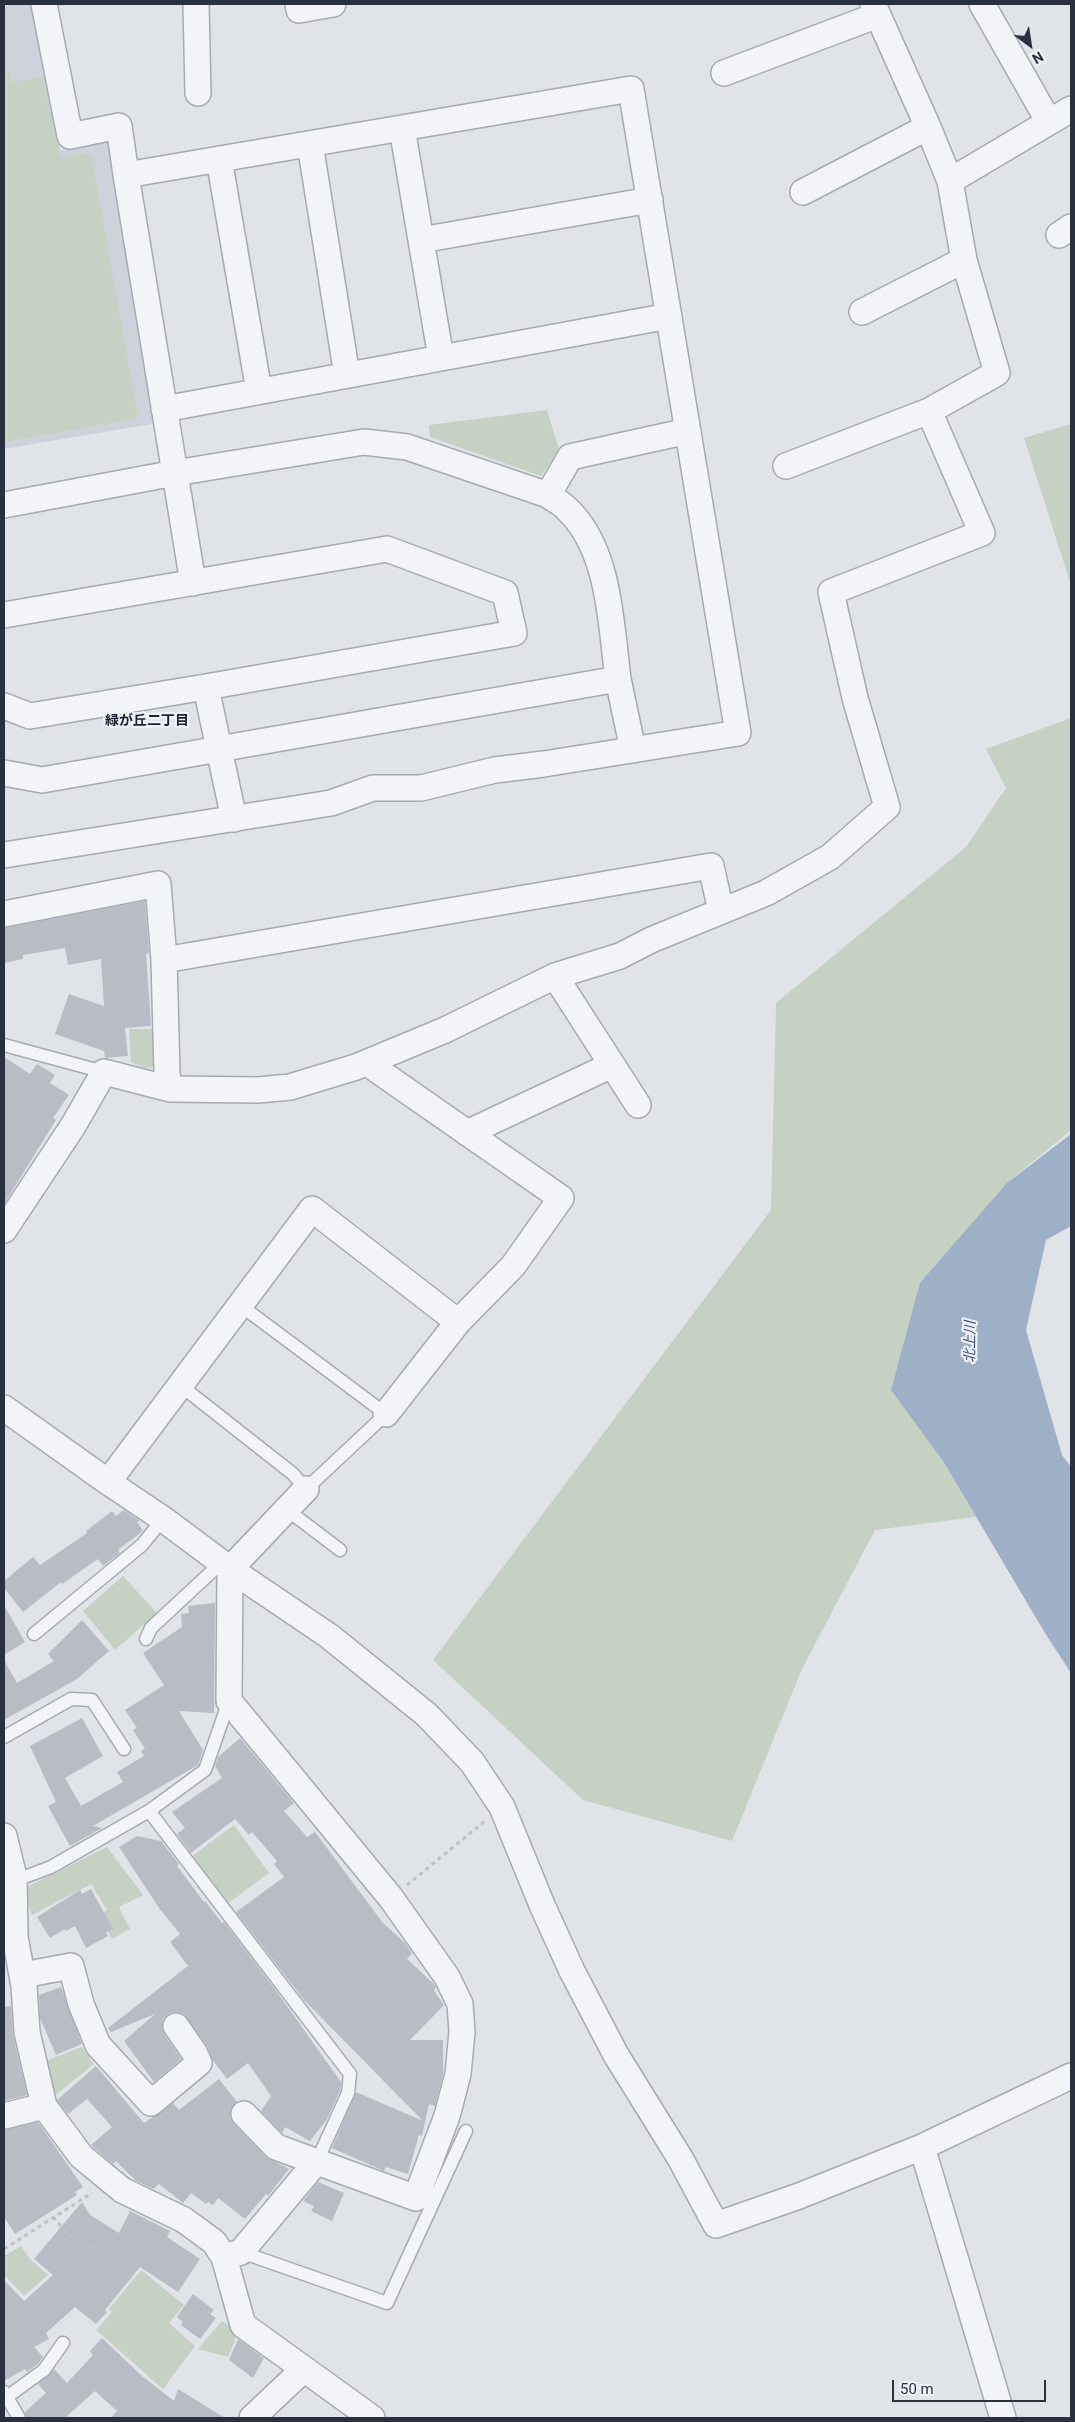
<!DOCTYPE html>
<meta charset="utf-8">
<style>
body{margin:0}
#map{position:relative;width:1075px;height:2422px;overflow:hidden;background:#e0e3e8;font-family:Roboto,sans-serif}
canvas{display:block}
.frame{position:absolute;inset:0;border:5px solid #2a313e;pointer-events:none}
.north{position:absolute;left:1005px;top:20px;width:50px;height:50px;-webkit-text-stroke:4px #eff2f6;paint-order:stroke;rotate:149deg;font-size:14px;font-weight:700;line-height:20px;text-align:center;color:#2a313e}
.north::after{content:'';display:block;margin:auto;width:18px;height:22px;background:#2a313e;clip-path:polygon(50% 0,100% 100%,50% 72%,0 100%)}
.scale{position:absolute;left:892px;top:2380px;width:154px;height:22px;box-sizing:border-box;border:2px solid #2a313e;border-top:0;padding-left:6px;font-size:15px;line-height:18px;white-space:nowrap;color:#2a313e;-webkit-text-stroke:4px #eff2f6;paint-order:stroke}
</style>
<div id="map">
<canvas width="1075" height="2422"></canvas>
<div class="frame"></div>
<div class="north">N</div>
<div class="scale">50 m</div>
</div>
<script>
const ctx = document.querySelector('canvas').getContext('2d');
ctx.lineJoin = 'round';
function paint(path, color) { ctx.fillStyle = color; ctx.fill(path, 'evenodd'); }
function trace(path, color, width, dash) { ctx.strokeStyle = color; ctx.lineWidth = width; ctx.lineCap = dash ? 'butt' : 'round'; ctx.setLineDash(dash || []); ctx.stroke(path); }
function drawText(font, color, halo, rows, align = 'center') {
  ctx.font = font + ' Roboto,"Noto Sans JP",sans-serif'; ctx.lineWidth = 4.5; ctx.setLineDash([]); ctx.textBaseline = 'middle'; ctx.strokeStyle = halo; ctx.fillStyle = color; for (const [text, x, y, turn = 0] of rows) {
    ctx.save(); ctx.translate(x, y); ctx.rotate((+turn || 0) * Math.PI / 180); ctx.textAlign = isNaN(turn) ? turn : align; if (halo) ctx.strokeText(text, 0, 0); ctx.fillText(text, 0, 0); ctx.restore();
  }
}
paint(new Path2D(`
 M4,4H33L60,150L105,140L110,145L158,423L4,449Z`), '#ced2da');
paint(new Path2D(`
 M10,72L12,82L43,77L60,158L91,153L138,418L4,442V73Z
 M547,410L559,449L541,476L430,437L429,425Z
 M1071,424V585L1024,438Z
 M1071,718V1130L1007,1183L943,1461L976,1517L875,1530L802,1669L732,1841L583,1800L433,1660L771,1210L776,1003L966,847L1006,788L986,749Z
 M129,1029H155V1067L145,1068L131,1062Z
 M123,1576L157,1613L115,1650L83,1611Z
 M234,1825L269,1873L227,1904L191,1857Z
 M107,1847L143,1895L119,1907L130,1929L112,1939L100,1918L102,1913L107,1910L91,1884L32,1915L25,1896L29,1886Z
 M82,2047L94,2064L52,2098L43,2062Z
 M21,2246L29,2258L48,2275L24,2296L4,2275V2256Z
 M141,2270L184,2305L169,2323L195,2346L163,2389L96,2330L112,2312L109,2309Z
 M222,2321L238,2332L228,2357L198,2349Z`), '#c5d1c2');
paint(new Path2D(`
 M1071,1134V1226L1046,1240L1026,1330L1062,1455L1071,1467V1673L1045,1633L943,1461L891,1390L920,1283L1007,1183Z`), '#9db0c6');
paint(new Path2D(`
 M145,901L149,953L146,954L151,1026L125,1028L128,1056L105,1058L104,1051L55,1034L69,994L104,1006L101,959L68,965L65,948L23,955V959L4,963V928Z
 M4,1057L30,1074L37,1064L55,1075L50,1083L69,1095L53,1118L56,1120L4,1204Z
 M124,1510L140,1521L137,1522L143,1531L118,1550L120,1553L103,1566L98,1559L62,1584L61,1582L23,1612L4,1588V1581L33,1557L40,1565L87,1533L86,1531L112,1511L116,1516Z
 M215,1603L214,1713L179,1711L203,1750L198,1765L93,1826L102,1828L70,1846L48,1806L56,1802L30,1746L82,1718L103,1756L65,1778L81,1806L123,1782L117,1772L144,1756L141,1751L145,1749L133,1730L137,1728L125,1710L164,1685L143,1653L182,1627L181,1614L189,1613L188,1606Z
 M4,1605L25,1642L4,1655Z
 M82,1620L109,1651L77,1679L4,1720V1660L17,1683L54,1661L48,1654Z
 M240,1738L294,1803L284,1811L307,1837L315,1832L383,1923L405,1943L412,1953L407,1959L436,1986L434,1991L444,2005L410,2040H443V2075L435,2106L429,2104L422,2136L419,2135L408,2174L386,2167L384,2171L332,2148L356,2092L423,2121L304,2000L236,1912L284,1877L274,1864L277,1861L252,1832L249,1835L235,1819L191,1853L177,1834L185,1828L172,1812L222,1778L215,1766L218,1757Z
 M137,1836L161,1841L179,1864L177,1866L204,1902L205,1901L222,1923L224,1922L277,1992L341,2082L340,2091L327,2119L310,2141L285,2127L282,2133L261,2111L271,2096L248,2063L227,2079L212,2059L206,2044L183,2013L175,2012L168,2014L163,2019L162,2027L164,2034L181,2059L154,2082L124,2041L155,2014L111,2032L108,2028L188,1966L170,1942L180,1934L159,1908L119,1847Z
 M91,1889L113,1929L106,1932L108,1936L86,1948L75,1926L66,1931L65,1929L50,1938L37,1917L80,1890L82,1894Z
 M61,1987L82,2044L56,2055L40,2018L39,1995Z
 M11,2006L13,2035L27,2095L4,2101V2007Z
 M96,2066L144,2123L173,2103L179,2110L219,2079L237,2102L230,2111V2118L234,2124L266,2157L289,2169L268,2196L266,2194L245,2219L218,2198L213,2205L208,2202L206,2204L191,2193L183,2203L159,2184L153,2189L135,2180L116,2161L113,2164L91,2145L112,2127L87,2099L68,2114L57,2100Z
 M38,2122L83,2187L75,2192L77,2195L15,2234L4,2217V2130Z
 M318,2182L344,2193L332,2221L311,2211L314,2206L303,2201Z
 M82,2202L90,2215L119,2233L130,2211L170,2231L167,2237L200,2259L178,2292L140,2267L105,2310L107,2312L96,2324L75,2307L46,2333L49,2339L34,2347L43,2357L38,2364L27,2372L25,2369L4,2381V2280L24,2301L53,2275L34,2259Z
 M193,2294L214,2310L210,2314L216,2318L200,2339L181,2325L183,2322L177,2317Z
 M102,2338L142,2376L174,2401L178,2389L225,2418H111L117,2411L95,2391L65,2418H27L25,2412L46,2393L38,2384L54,2369L67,2383L93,2355L90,2351Z
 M238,2339L264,2358L253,2378L229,2360Z`), '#b8bcc4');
const lane = new Path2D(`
 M4,1045L104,1072
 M180,1385L293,1474L306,1489L386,1414L240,1305
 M284,1512L294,1515L340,1550
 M34,1634L142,1545L163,1519
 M146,1639L151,1628L222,1562
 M229,1701L205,1770L149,1811L350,2074L348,2093L317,2161
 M4,1737L71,1699L92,1700L124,1749
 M14,1881L51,1867L149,1811
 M241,2252L387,2303L466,2131
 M4,2392L19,2418
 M7,2397L44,2370L63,2343`);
const street = new Path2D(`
 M196,4L198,93
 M298,4L299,10L333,4
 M982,4L1049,122
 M724,73L878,15
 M402,128L441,358
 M310,144L347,375
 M219,159L259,391
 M126,175L193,583
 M950,181L1071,109
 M803,192L928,127
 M1059,235L1071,227
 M421,240L650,200
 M862,312L964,260
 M164,409L669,316
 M786,466L929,411
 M548,495C554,500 562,503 567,509C610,549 611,625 618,679
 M4,505L175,473L364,442L407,447L548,495L570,457L688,431
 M4,615L387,549L505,593L514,633L206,687
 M4,706L30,716L206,687L219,749L42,780L4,773
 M234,819L219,749L618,679L633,750
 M4,855L331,803L373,788H421L495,770L544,764L738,733L631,89L126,175L119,126L70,136L44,4
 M4,914L158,884L164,960L167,1073L170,1089
 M164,960L711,866L721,911
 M555,976L638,1105
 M367,1063L561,1198L513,1266L458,1322L386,1414
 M467,1133L612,1065
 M4,1230L73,1126L104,1072L170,1089L258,1090L290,1087L356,1067L445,1030L555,976L620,956L651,940L766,893L830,857L887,807L855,698L831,592L982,533L929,411L997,373L964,260L950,181L928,127L873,4
 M4,1408L108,1482L312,1209L458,1322
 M108,1482L163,1519L230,1569L229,1701L391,1898L447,1977L460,2004L462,2032L458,2074L447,2116L416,2198L276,2147L244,2114
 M306,1489L230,1569L329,1636L427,1715L472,1762L502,1807L542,1905L572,1971L616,2055L680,2158L716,2225L799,2196L922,2147L1071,2076
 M4,1836L14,1877L15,1937L24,1986L27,2032L44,2106L81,2156L122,2190L184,2220L214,2242L224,2257L243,2325L372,2418
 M23,1975L71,1966L81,2004L98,2045L151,2103L199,2063L194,2052L176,2026
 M4,2116L44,2106
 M922,2147L1003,2418
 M224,2257L241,2252L317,2161
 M252,2418L304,2369`);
trace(lane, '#a6aab2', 15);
trace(street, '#a6aab2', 28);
trace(new Path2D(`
 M407,1885L485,1821
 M53,2217L69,2235L103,2253
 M4,2249L92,2193`), '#bec1c7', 3, [4, 4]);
trace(lane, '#f2f4f7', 12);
trace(street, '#f2f4f7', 25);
drawText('bold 14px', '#1c222f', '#eff2f6', [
 ["緑が丘二丁目",147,721]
]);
drawText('italic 14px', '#364e70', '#eff2f6', [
 ["北上川",971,1342,-89]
]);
</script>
